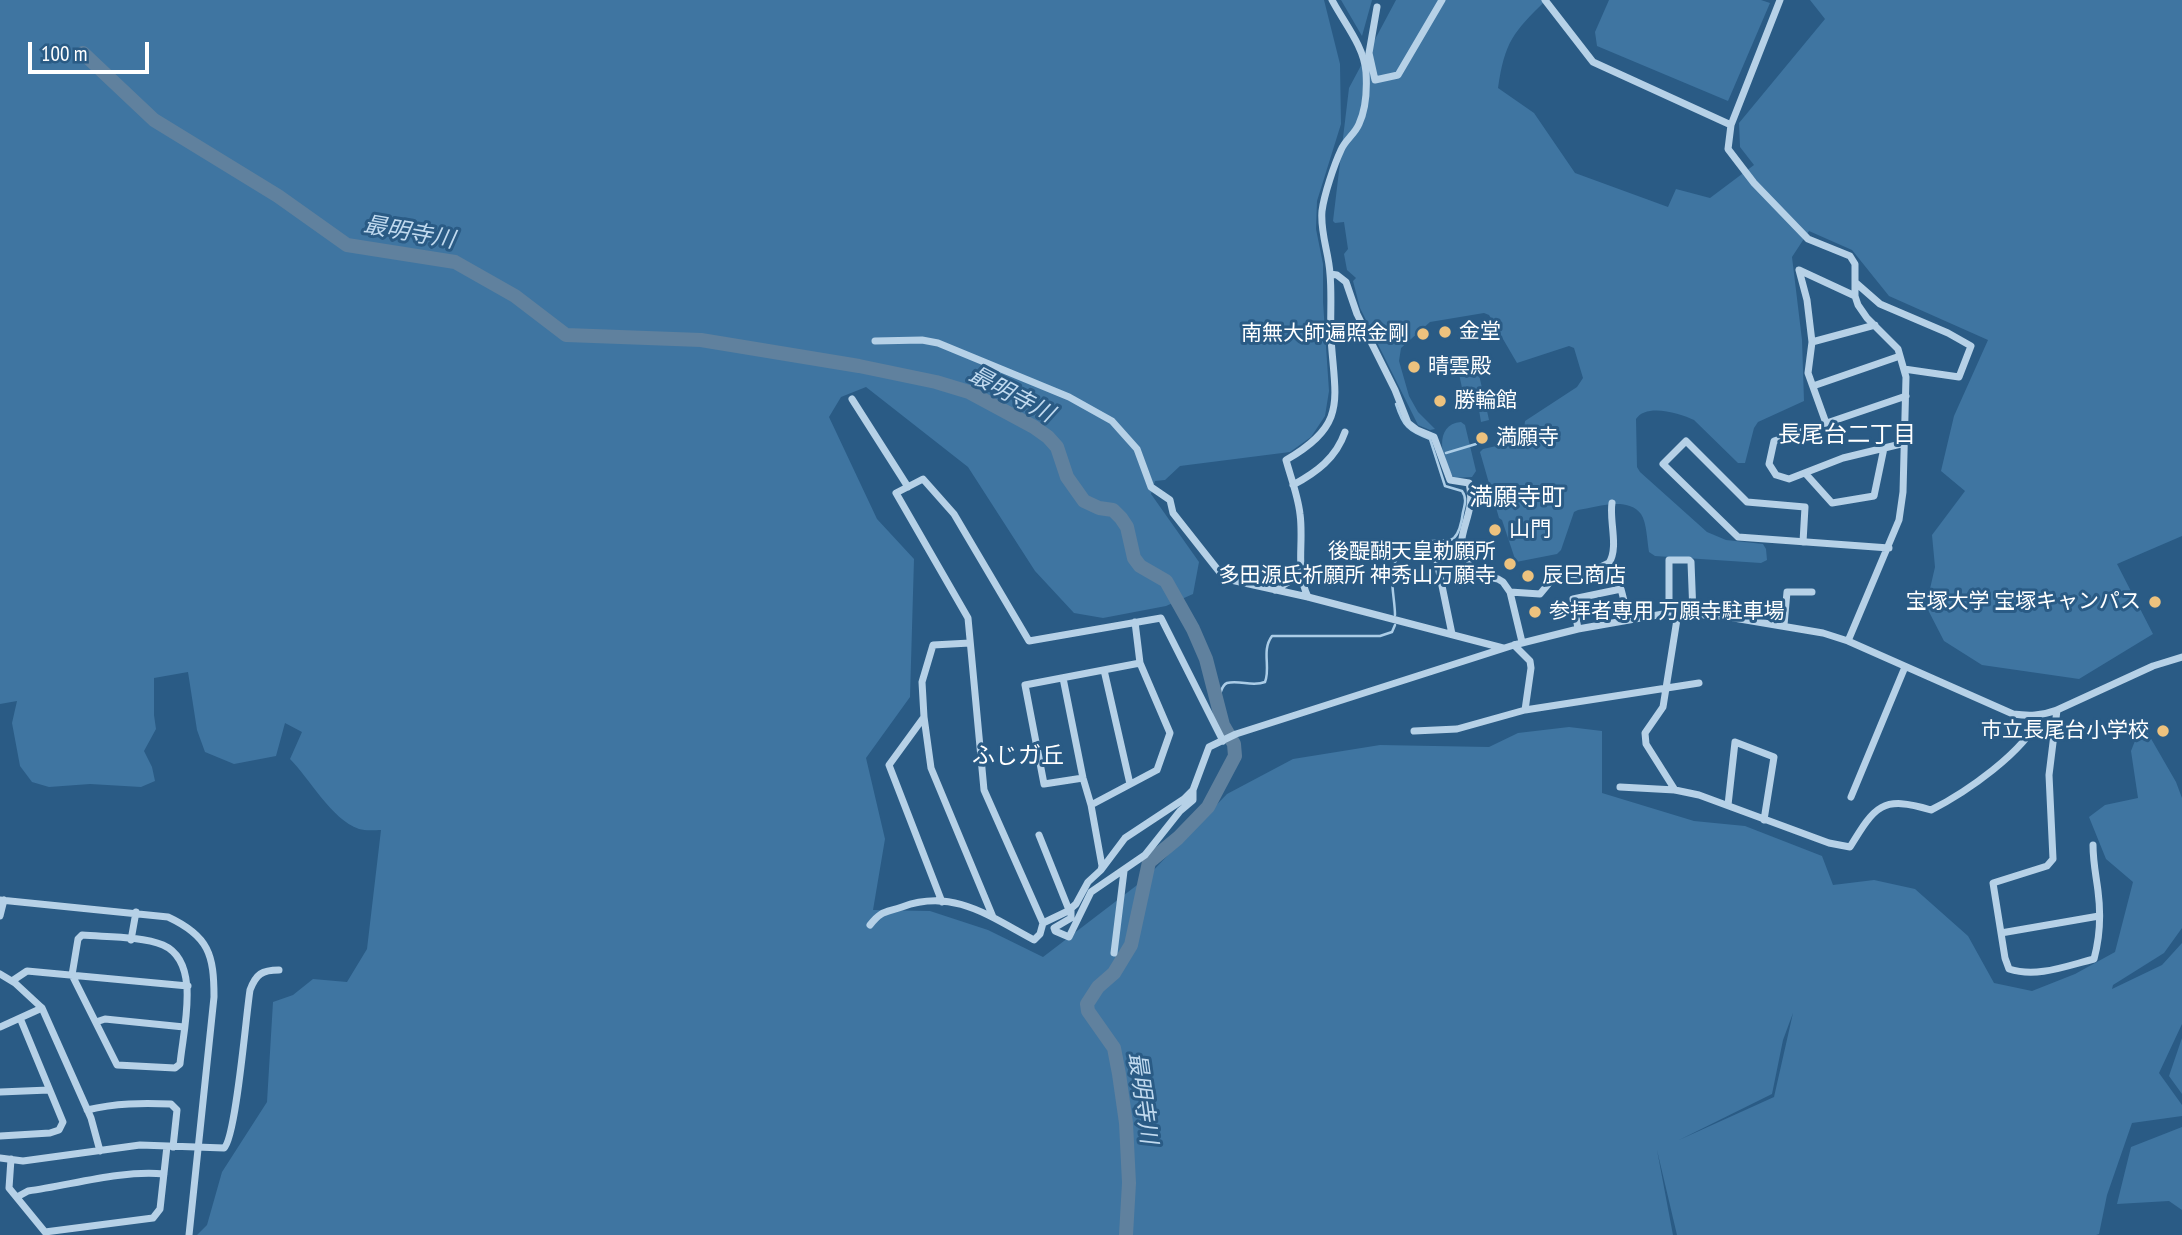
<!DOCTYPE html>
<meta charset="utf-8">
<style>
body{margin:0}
#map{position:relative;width:2182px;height:1235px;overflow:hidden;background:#2a5b85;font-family:"PT Sans Narrow",sans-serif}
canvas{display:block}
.scale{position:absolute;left:28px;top:42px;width:121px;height:32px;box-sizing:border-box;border:4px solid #fff;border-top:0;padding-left:9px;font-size:21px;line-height:24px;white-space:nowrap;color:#fff;-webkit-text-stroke:5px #2a5b85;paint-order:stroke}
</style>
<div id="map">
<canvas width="2182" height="1235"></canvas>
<div class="scale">100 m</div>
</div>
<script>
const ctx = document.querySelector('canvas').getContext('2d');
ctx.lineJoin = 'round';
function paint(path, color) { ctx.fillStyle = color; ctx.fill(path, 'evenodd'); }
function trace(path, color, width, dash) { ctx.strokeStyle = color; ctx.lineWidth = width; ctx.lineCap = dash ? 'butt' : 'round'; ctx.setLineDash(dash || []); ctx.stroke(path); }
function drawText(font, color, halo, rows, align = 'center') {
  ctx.font = font + ' "PT Sans Narrow","Noto Sans JP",sans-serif'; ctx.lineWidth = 6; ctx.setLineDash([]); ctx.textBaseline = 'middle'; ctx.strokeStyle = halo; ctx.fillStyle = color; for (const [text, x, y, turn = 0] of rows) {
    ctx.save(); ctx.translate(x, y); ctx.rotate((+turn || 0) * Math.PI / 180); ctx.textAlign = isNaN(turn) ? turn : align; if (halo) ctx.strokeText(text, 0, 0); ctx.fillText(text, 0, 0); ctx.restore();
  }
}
paint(new Path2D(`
 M0,0H1324L1340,64L1341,124L1317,201L1316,229L1323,264V302L1329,391L1325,416L1311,437L1290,452L1180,466L1165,480L1155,481L1151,494L1199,562L1193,594L1166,606L1103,618L1074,613L1035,571L968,467L866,387L841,397L829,417L877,519L914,559L910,697L866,758L885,839L873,910L930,911L988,930L1043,957L1145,879L1227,794L1293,759L1380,745L1489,747L1518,733L1569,727L1602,731V793L1694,821L1745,826L1822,856L1833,885L1874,880L1915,889L1968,936L1994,983L2032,991L2075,974L2115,952L2133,882L2106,859L2089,817L2105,805L2138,798L2131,751L2142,723L2176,782L2182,798V928L2164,953L2113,985L2112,989L2162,965L2182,943V1024L2159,1073L2182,1105V1116L2132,1123L2107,1195L2099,1234L2096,1235H1677L1657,1150L1673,1235H197L207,1225L222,1172L267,1102L273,1002L293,995L313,979L347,982L367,949L381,830C375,830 366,831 359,829C331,819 310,779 290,759L302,732L285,723L276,756L234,764L205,752L197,730L188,672L154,678V715L156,729L144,751L152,767L155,781L141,787L90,784L49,787L32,782L20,766L12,723L17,701L0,704ZM1793,1013L1774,1097L1679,1140L1772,1094L1783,1040Z
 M1341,0H1372L1362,36Z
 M1396,0H1546C1513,33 1505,41 1498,88L1534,113L1575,173L1668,207L1676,189L1710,198L1754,165L1740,147L1739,123L1825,19L1810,0H2182V536L2117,564L2153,634L2079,679L1982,665L1944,641L1926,606L1935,567L1932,535L1965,491L1941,471L1954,416L1988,340L1889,296L1852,250L1809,231L1792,257L1802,340L1804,401L1758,422L1754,428L1745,463H1738L1694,420C1680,413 1646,403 1636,419L1637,467L1640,472L1707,532L1726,540L1763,544L1766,549L1767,560L1761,563L1655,556L1649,552C1647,542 1647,523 1641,514C1628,496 1596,507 1578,510L1574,512L1561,550L1557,554L1516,562L1502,520L1499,518L1480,452L1483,449L1523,440L1525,421L1577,387L1583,378L1574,348L1569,346L1517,363L1489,315L1484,313L1430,322L1401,348L1399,361L1409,396L1418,412L1435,429L1430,430L1418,425L1360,308L1353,281L1356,278L1347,270L1344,254L1348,249L1344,222L1335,223L1333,221L1349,88Z
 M1609,0H1761L1770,3L1728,101L1597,46L1595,32Z
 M1478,370L1489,420L1481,422L1478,404L1466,406L1459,374Z
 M1461,422L1465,425L1476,471L1472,477L1454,478C1441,461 1433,424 1461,422Z
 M2182,1038V1094L2169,1076Z
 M2182,1127V1210L2169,1201L2117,1204L2131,1147Z`), '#3f75a1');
trace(new Path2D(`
 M1446,453L1476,444
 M1395,615C1395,598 1388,576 1396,560C1411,530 1444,547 1454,538C1460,532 1462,520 1463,512C1465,504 1467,498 1462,491L1445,486L1430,439C1408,431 1403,426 1396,404
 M1216,701C1222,695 1220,686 1227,683C1240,680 1253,687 1265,682C1271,667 1261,651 1272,636H1380L1392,632L1395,625`), '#abcde7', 2.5);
trace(new Path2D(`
 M83,53L154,120L278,196L347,245L455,262L515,296L566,335L701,340L859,366L936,382L969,392L1034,427L1048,437L1057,447L1067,477L1084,501L1099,508L1113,510L1121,518L1127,527L1134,558L1140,566L1166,581L1193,629L1206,659L1223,725L1234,744L1235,756L1208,807L1178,838L1149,862L1131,945L1114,973L1098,987L1087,1004L1088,1011L1114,1048L1119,1074L1126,1123L1129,1183L1126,1235`), '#60819e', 14);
trace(new Path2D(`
 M1545,0L1593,62L1731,125
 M1780,0L1731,125L1728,149L1754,183L1808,239L1850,256L1855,264V296L1858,305L1867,318L1898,349L1906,377L1903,492L1899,520L1848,641
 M1377,7L1369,53L1375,80L1398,75L1442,0
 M1330,274L1337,275L1346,282L1357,314L1395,390L1408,423L1417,430L1434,437L1450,480L1469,483C1475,509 1463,522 1461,545L1475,574L1498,579L1503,582L1510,592L1522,642
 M1856,283L1880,304L1948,333L1971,346L1959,377L1904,369
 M875,341L922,340L938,343L1069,397L1112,421L1137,449L1151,487L1170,500L1173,513L1214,565L1222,575L1231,580L1308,597L1503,648
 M1812,342L1875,325
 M1813,386L1900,356
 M852,399L908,487
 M1826,423L1808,373L1812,342L1807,300L1799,270L1855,296
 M1905,443L1843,458L1789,479L1776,475L1769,464L1774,441L1906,396
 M1805,473L1832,503L1874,496L1884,448
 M1293,485C1317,472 1336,458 1345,432
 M1803,542L1805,507L1747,502L1686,441L1663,464L1738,537L1889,548
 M1435,552L1452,634
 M1275,590L1290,581L1299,570
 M1510,592L1540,594L1555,576L1564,574L1584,575L1609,563C1619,547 1609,521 1612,503
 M1308,597C1295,570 1304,543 1300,514C1298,496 1291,478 1286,460C1348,424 1335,401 1331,338C1330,317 1332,295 1330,274C1329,253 1320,233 1322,211C1324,195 1334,165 1341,150C1345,140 1355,134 1359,124C1366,109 1367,88 1366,72C1364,46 1344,23 1332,0
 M1669,613V560H1689L1691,562L1693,614
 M1784,625L1787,592H1812
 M1578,629L1573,599L1621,589L1629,620
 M1514,645L1530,661L1531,668L1525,710
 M1104,670L1130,784
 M1063,678L1083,778L1091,805
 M2057,710L2049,775L2053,859L2047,866L1993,883L2005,958L2009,969C2037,978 2066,966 2094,959C2100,937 2101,914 2098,891C2096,875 2093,862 2093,845
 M924,717L931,768L993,917
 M1414,731L1457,729L1525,710L1699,683
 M1083,778L1044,784L1025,685L1140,663
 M1620,787L1675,790L1699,795L1829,843L1850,847C1875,806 1882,795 1931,810C1965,793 2025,752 2040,716
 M1675,790L1646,744L1645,733L1663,707L1678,613
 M1851,797L1905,667
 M1728,805L1735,742L1774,757L1764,820
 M1039,835L1069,910
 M1101,870L1125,838L1184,799L1193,790L1209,747L1236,734L1514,645L1578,629L1669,613L1722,616L1823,633L1848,641L2013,714C2029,716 2041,716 2057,710L2153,666L2182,657
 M0,900L168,917C209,936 214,955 214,997L189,1235
 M942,902L889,765L924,717L922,682L933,645L970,643
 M1071,908V918L1054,928L1055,931L1069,937L1091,892L1145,855L1180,811L1193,800V790
 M0,916L4,900
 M1043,923L984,790L968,618L896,493L923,479L954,514L1029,641L1161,618L1223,741
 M870,925C882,910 885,913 902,907C953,888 989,916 1034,940L1040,934L1043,923L1068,911L1076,904L1088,882L1101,870L1102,866L1091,805L1157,770L1170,733L1140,663L1135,622
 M2001,933L2099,916
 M82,935C106,937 142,936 163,945C202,962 183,1030 180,1064L175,1068L117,1065L72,975L78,939Z
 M131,940L136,912
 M1114,953L1124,871
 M0,974L15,983L42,1008L91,1118L100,1151
 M12,981L27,971L188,986
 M96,1022L105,1019L184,1027
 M0,1027L42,1008
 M0,1092L49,1090
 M87,1110C116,1103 142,1103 171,1104L177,1110L173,1147
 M0,1136L50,1133L59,1130L63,1122L20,1018
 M0,1158L23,1161L140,1145L224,1148C236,1138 246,1015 250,990C256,974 262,970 279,970
 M11,1159L9,1188L45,1232L153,1218L160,1209L167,1146
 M17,1197L28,1191C72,1185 120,1170 164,1174`), '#b6d1e7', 7);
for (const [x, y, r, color] of [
 [1445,332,7,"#edc27e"],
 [1423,334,7,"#edc27e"],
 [1414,367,7,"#edc27e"],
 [1440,401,7,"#edc27e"],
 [1482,438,7,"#edc27e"],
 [1495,530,7,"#edc27e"],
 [1510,564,7,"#edc27e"],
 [1528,576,7,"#edc27e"],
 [2155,602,7,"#edc27e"],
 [1535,612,7,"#edc27e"],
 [2163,731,7,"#edc27e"]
]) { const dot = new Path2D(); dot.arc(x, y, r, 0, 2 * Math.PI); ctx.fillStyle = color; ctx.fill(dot); trace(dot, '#2a5b85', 2.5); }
drawText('21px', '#fff', '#2a5b85', [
 ["金堂",1459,332],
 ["南無大師遍照金剛",1409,334,"right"],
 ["晴雲殿",1428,367],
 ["勝輪館",1454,401],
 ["満願寺",1496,438],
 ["山門",1509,530],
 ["後醍醐天皇勅願所",1496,552,"right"],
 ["多田源氏祈願所 神秀山万願寺",1496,576,"right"],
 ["辰巳商店",1542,576],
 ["宝塚大学 宝塚キャンパス",2141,602,"right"],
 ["参拝者専用 万願寺駐車場",1549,612],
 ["市立長尾台小学校",2149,731,"right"]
], 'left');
drawText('italic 23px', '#c1daef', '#2a5b85', [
 ["最明寺川",409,233,10],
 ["最明寺川",1011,395,28],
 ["最明寺川",1142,1098,82]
]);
drawText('23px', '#fff', '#2a5b85', [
 ["長尾台二丁目",1847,435],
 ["ふじガ丘",1018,756]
]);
drawText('24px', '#fff', '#2a5b85', [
 ["満願寺町",1517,498]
]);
</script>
